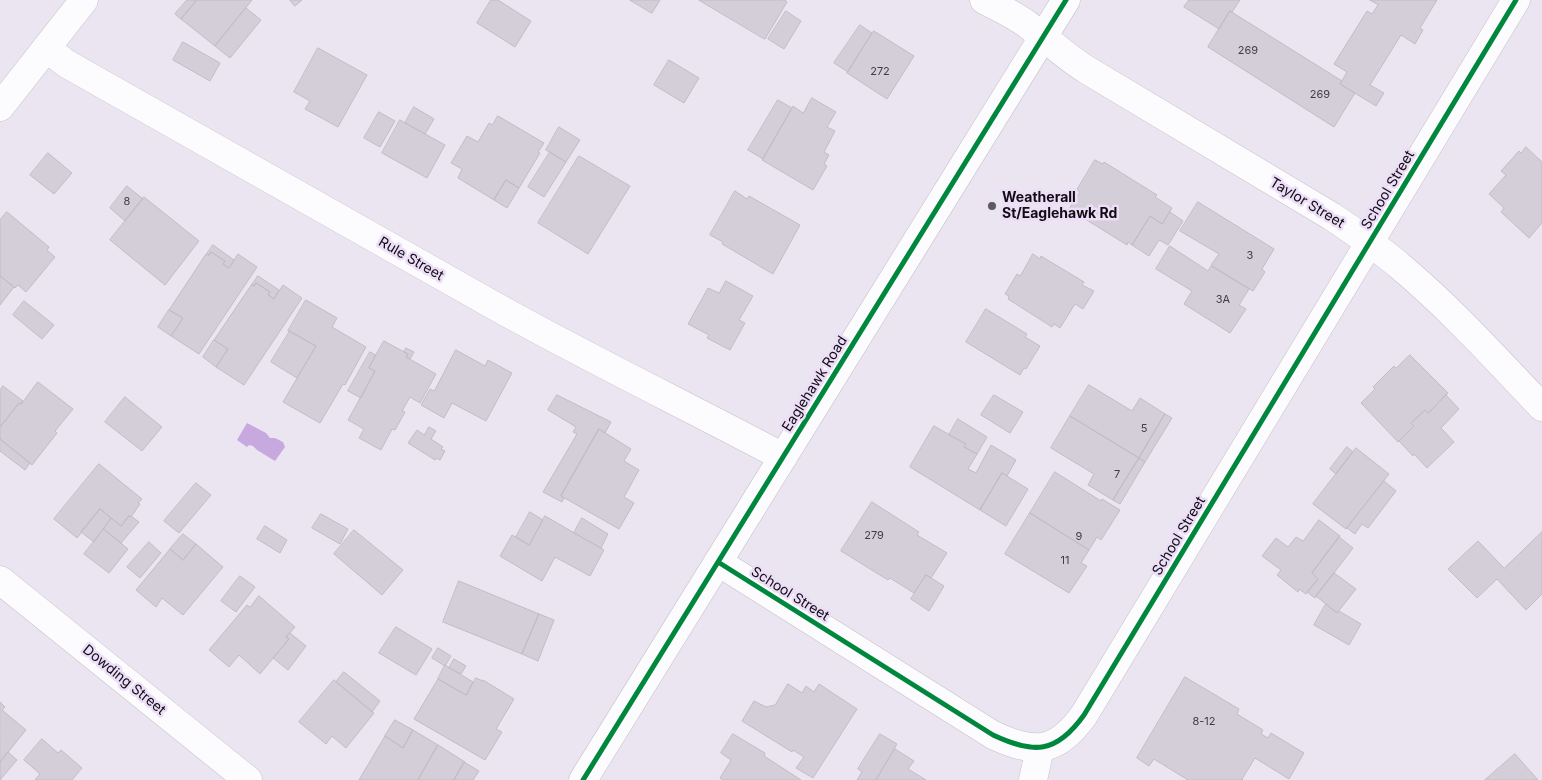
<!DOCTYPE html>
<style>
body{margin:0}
canvas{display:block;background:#ebe4f1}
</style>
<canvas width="1542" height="780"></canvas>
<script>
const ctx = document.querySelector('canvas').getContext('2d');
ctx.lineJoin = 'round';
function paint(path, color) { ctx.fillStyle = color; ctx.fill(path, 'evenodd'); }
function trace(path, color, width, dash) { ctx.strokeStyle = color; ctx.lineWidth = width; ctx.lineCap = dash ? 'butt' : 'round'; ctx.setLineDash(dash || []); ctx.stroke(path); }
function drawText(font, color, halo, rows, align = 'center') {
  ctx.font = font + ' Inter,sans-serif'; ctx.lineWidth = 5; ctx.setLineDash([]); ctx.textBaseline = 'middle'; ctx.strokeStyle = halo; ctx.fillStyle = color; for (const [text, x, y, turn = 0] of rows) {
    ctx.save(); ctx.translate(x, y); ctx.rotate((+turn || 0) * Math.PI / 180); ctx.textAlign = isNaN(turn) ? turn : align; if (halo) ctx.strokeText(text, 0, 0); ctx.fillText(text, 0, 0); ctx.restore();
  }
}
paint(new Path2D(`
 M247,423L266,433L270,438H275L283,442L285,447L275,461L257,450L253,446L249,445L247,447L237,440Z`), '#c7a8df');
const building = new Path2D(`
 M187,0H197L181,19L175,14Z
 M197,0H252L215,46L181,19Z
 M290,0H302L295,6Z
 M491,0H498L531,21L515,47L477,23Z
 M630,0H660L652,13Z
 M699,0H785L787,2L765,39Z
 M1189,0H1240L1232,12L1230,11L1219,29L1184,7Z
 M1370,0H1437L1420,28L1423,30L1415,44L1401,35L1370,85L1384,93L1376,106L1340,84L1347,72L1334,64L1367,11L1372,14L1378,5Z
 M246,8L261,20L230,58L215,46Z
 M786,11L801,21L784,49L768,39Z
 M1230,11L1342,81L1340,84L1355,93L1334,127L1208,47Z
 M860,25L872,33L848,72L834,63Z
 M874,31L914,56L887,99L847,73Z
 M183,42L220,63L210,81L173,60Z
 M318,48L367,75L338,127L305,109L310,101L294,92Z
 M669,60L699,78L684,103L654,85Z
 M812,98L836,112L827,127L835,131L824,152L829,155L824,164L827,166L813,190L762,160L793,106L803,113Z
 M778,100L792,108L763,159L748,150Z
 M414,107L434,119L425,134L405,123Z
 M379,112L395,121L380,147L364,138Z
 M498,116L544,143L538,152L540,153L519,188L506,180L494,200L458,178L462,169L451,163L467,136L478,142L489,123L492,125Z
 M400,120L445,145L427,178L382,153Z
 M559,127L580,140L566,162L546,150Z
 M1526,147L1542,162V223L1529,238L1501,212L1504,208L1489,194L1506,175L1501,171L1519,151L1521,153Z
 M550,152L566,162L544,197L528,187Z
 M48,153L72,173L54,194L30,175Z
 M579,156L630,186L588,254L538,223Z
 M1095,160L1103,164L1104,162L1157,195L1155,197L1172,208L1162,224L1150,216L1132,245L1128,242L1127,245L1069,209L1080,192L1077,190Z
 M506,180L519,188L507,208L494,200Z
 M127,186L143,199L125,221L110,208Z
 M735,191L747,199L749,196L800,225L773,274L722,244L723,242L710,235Z
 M144,197L199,241L165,285L110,240Z
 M1198,202L1274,249L1262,269L1265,272L1253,291L1211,265L1219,254L1180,231Z
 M7,212L49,247L47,250L55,257L26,292L18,285L15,288L0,276V220Z
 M1170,212L1183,221L1168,245L1159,240L1149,256L1132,245L1150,216L1162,224Z
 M213,245L234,260L229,268L223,264L225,261L211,252L209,255L207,254Z
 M1170,246L1208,271L1211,266L1249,289L1239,305L1246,309L1230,333L1184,304L1192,291L1156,269Z
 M211,252L225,261L223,264L229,268L238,254L257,267L199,354L171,336L183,318L169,310L206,254L209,255Z
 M1033,254L1040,259L1041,256L1084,282L1082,285L1094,291L1083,309L1075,304L1060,328L1054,324L1052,327L1008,299L1009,296L1005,294L1017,274L1020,276Z
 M0,276L14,287L0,305Z
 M258,276L279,290L274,299L268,295L270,292L256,283L254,286L252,285Z
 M726,281L753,296L739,320L745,323L730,350L707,338L709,335L688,324L708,288L719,293Z
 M256,283L270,292L268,295L274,299L283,285L302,298L244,385L216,367L228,349L214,340L252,284L254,286Z
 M306,300L337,318L332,327L366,347L345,385L343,384L320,423L283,402L316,346L288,331Z
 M24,301L54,325L42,339L13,315Z
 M986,309L1027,334L1025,337L1040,346L1026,369L1024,368L1020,375L966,342Z
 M169,310L183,318L171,336L158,327Z
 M290,331L316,346L297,378L271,362Z
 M214,340L228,349L216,367L203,357Z
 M384,341L408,354L406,357L436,374L420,403L410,397L402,411L405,412L395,430L392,429L381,450L359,438L364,429L348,420L375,371L369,368Z
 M406,348L414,352L410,359L406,357L408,354L404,352Z
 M456,350L485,366L488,360L512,373L486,421L452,403L444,418L421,405L430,389L434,391Z
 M370,352L376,355L369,368L375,371L361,398L348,391Z
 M1410,355L1448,393L1428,413L1425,410L1411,423L1414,426L1398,442L1361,403L1375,389L1373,387L1394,366L1396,368Z
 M38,382L73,409L55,431L57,433L32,465L0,439V427L19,403L21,404Z
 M1089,385L1132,411L1140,398L1165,414L1139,458L1070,416Z
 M3,386L23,401L21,404L19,403L0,427V391Z
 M557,395L611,422L605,433L599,429L561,496L564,498L562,502L543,492L577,434L573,432L576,427L548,410Z
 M994,395L1023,412L1010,433L981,415Z
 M1446,395L1459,409L1441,428L1454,442L1427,468L1414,454L1413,456L1399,441L1414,426L1411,423L1425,410L1428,413Z
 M125,397L162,427L142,451L105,422Z
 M1165,414L1172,418L1145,462L1139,458Z
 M1070,416L1139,458L1113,500L1088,485L1094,474L1051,448Z
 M958,419L987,437L977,454L964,447L966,444L949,435Z
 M934,426L966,444L964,447L977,454L968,469L976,473L991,445L1016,460L1007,476L1002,473L980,510L910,467Z
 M429,427L436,431L431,439L443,447L441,449L445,451L440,460L436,458L435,460L408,443L417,430L424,435Z
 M599,429L631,449L624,461L639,470L624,497L634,503L619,529L561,496Z
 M0,439L30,463L25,470L0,451Z
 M1347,447L1353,452L1336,474L1330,469Z
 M1356,448L1389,474L1346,529L1313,504Z
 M1139,458L1145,462L1120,504L1113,500Z
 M99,464L142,499L138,503L140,504L131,517L129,516L121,526L100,509L77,538L54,519Z
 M1055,472L1101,501L1102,499L1120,510L1101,540L1097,537L1089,550L1030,513Z
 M1002,473L1028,489L1006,526L980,510Z
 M1384,481L1396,491L1368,528L1362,524L1355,534L1347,528Z
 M196,483L211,495L179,533L164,521Z
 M872,502L919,532L917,535L947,553L931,578L926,575L914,593L890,578L888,580L841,551Z
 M100,509L111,518L94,542L81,532Z
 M530,512L543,520L529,545L516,537Z
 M1030,513L1089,550L1081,563L1087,566L1069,593L1005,554Z
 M321,514L348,529L340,544L312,528Z
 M129,516L131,517V516L139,522L121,543L103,529L111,518L121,526Z
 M545,516L604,550L590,576L555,557L542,581L500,556L512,535L529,545Z
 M582,518L608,534L601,548L574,533Z
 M1319,520L1340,536L1312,573L1318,579L1306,594L1299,589L1298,592L1277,575L1281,570L1262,556L1276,538L1288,547L1296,537L1303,541Z
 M265,526L287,540L280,553L257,539Z
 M104,529L128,549L109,573L84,554Z
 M354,530L403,570L382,595L334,554Z
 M1542,532V594L1526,610L1497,579L1477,598L1448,569L1478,541L1504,568Z
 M183,534L196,544L183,560L170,549Z
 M1339,537L1353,548L1315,598L1307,592L1318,579L1312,573Z
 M149,542L161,553L140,578L127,567Z
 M196,544L223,567L183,615L162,598L156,607L136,590L170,549L183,560Z
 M1334,573L1356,589L1337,613L1316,596Z
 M926,575L944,586L929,611L911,599Z
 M240,576L255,587L236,612L221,601Z
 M459,581L539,614L522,654L443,622Z
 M259,596L295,627L286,637L289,639L260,674L239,655L229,667L209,650L247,605L250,607Z
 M1326,604L1337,613L1339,611L1361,624L1349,645L1314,625Z
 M539,614L554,620L538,661L522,654Z
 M396,627L432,649L416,675L379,653Z
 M290,633L306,646L288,670L273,658L289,639L286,637Z
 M438,648L451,656L445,666L432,658Z
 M454,659L466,666L461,674L449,668Z
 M445,665L473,682L466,695L438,679Z
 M344,672L380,701L372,712L336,682Z
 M1185,677L1239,709L1237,714L1263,730L1261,734L1268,738L1271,733L1304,753L1289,779L1255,758L1242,779L1243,780H1188L1154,759L1149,766L1137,758Z
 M476,678L483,681V680L514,699L496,729L502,732L485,760L414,719L438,679L466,695Z
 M334,680L374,713L346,748L332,736L326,744L299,722Z
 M788,684L802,693L806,686L814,692L819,684L857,709L813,778L796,768L804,757L793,750L792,752L742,721L754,701L766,707L775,705Z
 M0,702L5,707L2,710L26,730L0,762Z
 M395,720L413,730L403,748L385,736Z
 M413,730L438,745L418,780H359L385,736L403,748Z
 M733,734L765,753L764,756L801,780H723L720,778L731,760L721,753Z
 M880,734L897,744L876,780H857L862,772L858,769Z
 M42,739L58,753L61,750L82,768L72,780H35L40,774L24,760Z
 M438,745L465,762L454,780H418Z
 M895,749L914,761L908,769L926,780H876Z
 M8,752L17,760L0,780V762Z
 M1515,754L1538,780H1485Z
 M464,762L479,771L473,780H454Z`);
paint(building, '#d3ced8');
trace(building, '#c2bcc7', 1);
const minor = new Path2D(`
 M984,0C999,8 1015,15 1028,25C1048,40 1066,57 1087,70L1331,216C1355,232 1379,248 1401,267C1452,310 1496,359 1542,407
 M47,49L67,64L493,305C588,358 687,406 783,457
 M0,107L84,0
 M718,562L993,735C1034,754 1056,754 1084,715L1516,0
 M0,580L248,780
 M1033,780L1040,748`);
const major = new Path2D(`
 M583,780L1066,0`);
trace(minor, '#c6c0ca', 29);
trace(major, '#c6c0ca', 29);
trace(minor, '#fcfbfd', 28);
trace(major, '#fcfbfd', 28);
trace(new Path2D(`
 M718,562L993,735C1034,754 1056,754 1084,715L1516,0
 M583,780L1066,0`), '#00873e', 5);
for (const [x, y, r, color] of [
 [992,206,5,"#5d5861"]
]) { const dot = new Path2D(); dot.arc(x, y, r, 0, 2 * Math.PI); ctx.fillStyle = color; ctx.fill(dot); trace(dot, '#ecdef7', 2); }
drawText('11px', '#423c45', null, [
 ["269",1248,51],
 ["272",880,72],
 ["269",1320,95],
 ["8",127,202],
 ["3",1250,256],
 ["3A",1223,300],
 ["5",1144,429],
 ["7",1117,475],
 ["279",874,536],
 ["9",1079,537],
 ["11",1065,561],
 ["8-12",1204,722]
]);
drawText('14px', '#110c14', '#ecdef7', [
 ["School Street",1388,190,-59],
 ["Taylor Street",1307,203,31],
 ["Rule Street",411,259,30],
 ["Eaglehawk Road",815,384,-58],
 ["School Street",1179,536,-59],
 ["School Street",790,594,32],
 ["Dowding Street",124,680,39]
]);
drawText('bold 14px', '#110c14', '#ecdef7', [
 ["Weatherall",1002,198],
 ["St/Eaglehawk Rd",1002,214]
], 'left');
</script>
